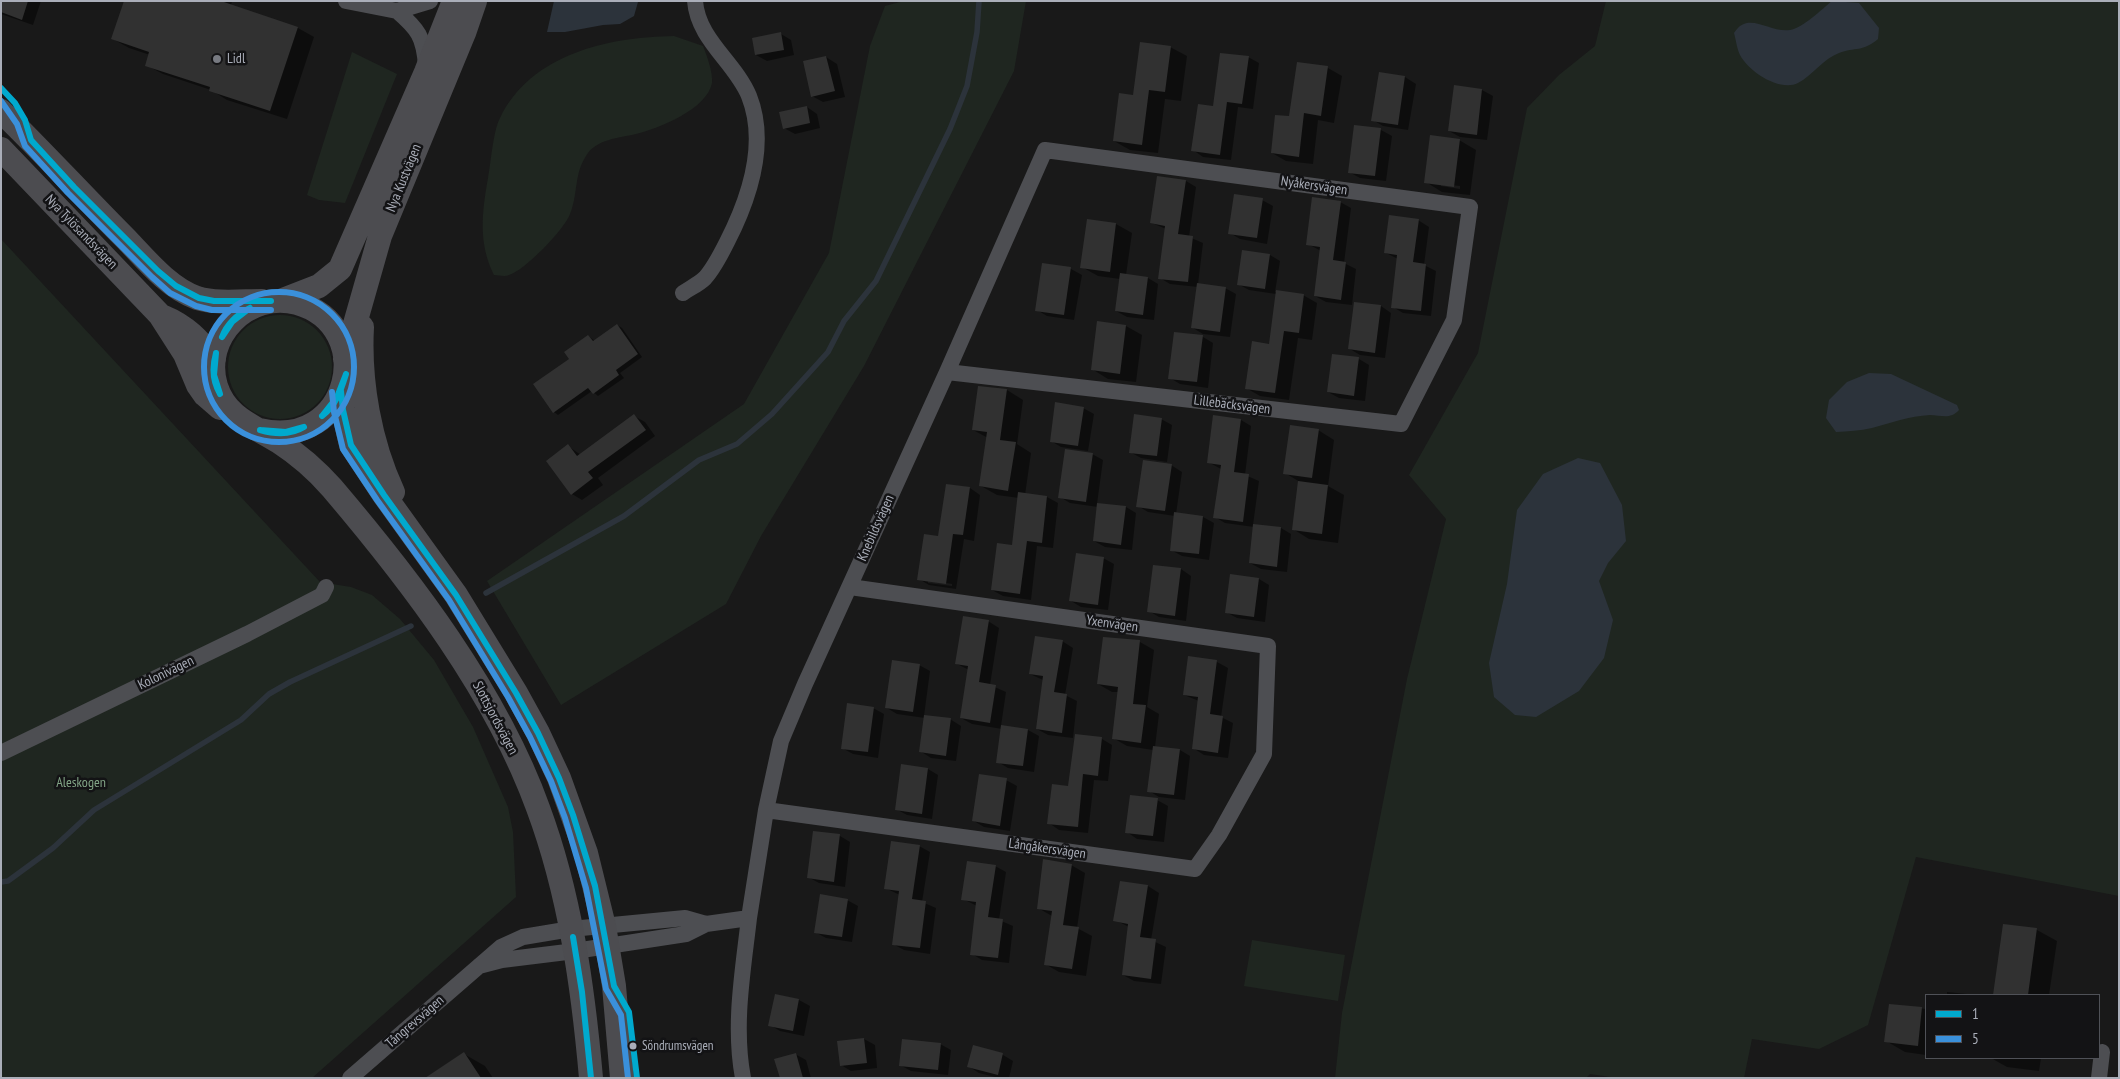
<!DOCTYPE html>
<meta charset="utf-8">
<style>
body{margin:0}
#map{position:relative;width:2120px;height:1079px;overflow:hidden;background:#191919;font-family:"PT Sans Narrow",sans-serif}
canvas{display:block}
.frame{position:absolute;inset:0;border:2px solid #aaaeb9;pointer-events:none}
.legend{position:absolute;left:1925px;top:994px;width:175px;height:65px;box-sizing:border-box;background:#131315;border:1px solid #4f5157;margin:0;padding:6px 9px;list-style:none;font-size:15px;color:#aaaeb9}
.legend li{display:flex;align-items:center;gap:10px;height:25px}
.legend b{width:25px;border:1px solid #4f5157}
</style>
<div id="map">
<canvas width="2120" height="1079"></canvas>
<div class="frame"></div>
<ul class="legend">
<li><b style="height:6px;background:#00a9ce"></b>1</li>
<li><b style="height:6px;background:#3a90db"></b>5</li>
</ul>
</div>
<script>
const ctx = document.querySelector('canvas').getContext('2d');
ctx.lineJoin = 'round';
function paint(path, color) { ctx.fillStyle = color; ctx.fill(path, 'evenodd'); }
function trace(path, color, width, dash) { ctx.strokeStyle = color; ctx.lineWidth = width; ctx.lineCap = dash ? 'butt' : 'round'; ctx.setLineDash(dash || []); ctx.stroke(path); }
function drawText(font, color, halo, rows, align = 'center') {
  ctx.font = font + ' "PT Sans Narrow",sans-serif'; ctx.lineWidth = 5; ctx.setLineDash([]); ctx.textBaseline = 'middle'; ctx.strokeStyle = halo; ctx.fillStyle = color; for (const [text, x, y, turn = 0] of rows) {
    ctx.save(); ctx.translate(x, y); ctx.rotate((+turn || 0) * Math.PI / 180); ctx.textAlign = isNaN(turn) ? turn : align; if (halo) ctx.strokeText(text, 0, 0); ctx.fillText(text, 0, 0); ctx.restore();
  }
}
paint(new Path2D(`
 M904,1H1026L1014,71L864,366L761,536L726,604L561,705L487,581L744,404L829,253L870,46L885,6Z
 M1606,1H2119V896L1916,857L1868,1025L1819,1049L1752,1039L1744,1078H1617L1590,1074L1586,1078H1335L1342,1013L1407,679L1446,519L1409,475L1478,353L1527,108L1559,75L1595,46Z
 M674,36L703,46C707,56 713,72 712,83C707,109 660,128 636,134C619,138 596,139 586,156C574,174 578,195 570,214C565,229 524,271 509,275C505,277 499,275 494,275C478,243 482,212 488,178C491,163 493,131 500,118C531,54 608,37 674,36Z
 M352,52L397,74L345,203L319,200L307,195Z
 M1,239L320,582L351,587L372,595L400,619L434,660L473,727L508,807L513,832L516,897L312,1078H1Z
 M228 367a52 52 0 1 1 104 0a52 52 0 1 1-104 0Z
 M1252,940L1345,955L1338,1001L1244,986Z`), '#1f2620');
paint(new Path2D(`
 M554,1H638V2L634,16L620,24L603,25L565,32H547Z
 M1832,1L1859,3L1879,28L1878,39C1863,52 1855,47 1839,53C1823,59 1813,75 1798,83C1780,92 1749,72 1740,55C1737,49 1736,40 1734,33C1748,10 1769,33 1790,30C1803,28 1822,9 1832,1Z
 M1869,373L1891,374L1957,405L1959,410C1950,420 1941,415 1930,415C1909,416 1891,423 1872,428C1860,431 1848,431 1836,432L1826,418L1829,400L1847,382Z
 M1578,458L1600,463L1622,505L1626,541L1608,563L1599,581L1613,620L1604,658L1579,691L1536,717L1515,715L1494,697L1489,663L1507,584L1517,510L1543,474Z`), '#2c333b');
paint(new Path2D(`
 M1,1H41L33,25L1,14Z
 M125,1H232L231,6L298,28L314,37L287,119L227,100L211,90L163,74L146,65L150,55L129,48L113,39Z
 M781,34L791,40L794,55L767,61L756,55Z
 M1170,47L1187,56L1181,101L1165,99L1158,153L1130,150L1114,141L1134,97Z
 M826,57L837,64L845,97L823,102L812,96Z
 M1248,57L1259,63L1253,109L1238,107L1231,160L1203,157L1193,150L1214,108Z
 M1328,68L1342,76L1334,123L1318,120L1313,164L1286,161L1272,153L1290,118Z
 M1380,73L1405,77L1416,84L1408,130L1383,126L1373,120Z
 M1455,86L1482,90L1493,96L1487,140L1460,137L1449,131Z
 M807,107L817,114L820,128L795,134L784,128Z
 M1355,127L1381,130L1392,136L1386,181L1360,178L1349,172Z
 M1459,140L1476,150L1470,195L1442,192L1426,182ZM1441,184L1460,186V189L1441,186Z
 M1186,181L1196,187L1189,237L1203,243L1198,284L1225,288L1236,294L1230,337L1203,334L1193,328L1198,287L1170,284L1160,278L1166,229L1152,223Z
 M1262,200L1273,206L1267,244L1240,239L1230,233Z
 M1340,202L1351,208L1344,263L1356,269L1352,305L1326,302L1315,296L1321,251L1308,244Z
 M1418,220L1429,227L1424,265L1436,271L1431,316L1403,313L1393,307L1398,259L1386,253Z
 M1116,224L1132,233L1126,275L1148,278L1158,284L1154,320L1127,317L1116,311L1120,279L1098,276L1082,267Z
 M1270,255L1280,261L1275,292L1303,295L1317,303L1312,340L1298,338L1289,400L1260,396L1246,388L1270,345L1276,294L1249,290L1238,284Z
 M1044,264L1071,269L1082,275L1074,320L1047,316L1037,310Z
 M1355,303L1381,306L1391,313L1385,358L1360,355L1350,349Z
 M617,325L622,328L642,357L620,373L624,378L598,396L592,391L558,415L554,412L571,359L588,336L595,341Z
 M1126,326L1142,335L1136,382L1108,379L1092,369Z
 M1175,333L1203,337L1213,343L1208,388L1180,384L1170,378Z
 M1359,359L1369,365L1365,401L1339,398L1328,392Z
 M1007,390L1023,400L1017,444L1031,453L1025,495L1047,497L1058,503L1053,548L1037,546L1031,600L1003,596L992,590L1013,546L1019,498L997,495L981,486L988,438L973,430Z
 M1083,408L1094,414L1088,451L1061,447L1051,441Z
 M634,416L645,422L655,436L598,478L603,485L582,500L572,494L568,446L581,455Z
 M1161,419L1172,425L1167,462L1141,458L1130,452Z
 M1241,420L1251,426L1245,475L1259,481L1253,525L1281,528L1291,534L1287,572L1261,569L1250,563L1254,527L1225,523L1215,517L1221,469L1208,462Z
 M1318,430L1334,440L1328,486L1344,495L1338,543L1309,539L1293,529L1300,482L1285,473Z
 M1092,454L1103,460L1097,504L1126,507L1136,513L1132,550L1105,547L1094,541L1098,507L1070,503L1060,497Z
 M1171,465L1182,472L1176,514L1203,517L1214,523L1209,560L1182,556L1171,550L1175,516L1148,512L1138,506Z
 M948,485L970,488L980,495L974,541L964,539L956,589L929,585L919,579L939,538ZM928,580L952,584V586L928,583Z
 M1103,558L1114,564L1108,610L1081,607L1071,601Z
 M1181,569L1191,576L1186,621L1159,617L1149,611Z
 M1259,579L1269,585L1265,622L1237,618L1226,612Z
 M988,621L999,628L990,685L1006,692L1001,726L1028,730L1039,736L1034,772L1008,768L998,762L1002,729L972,724L961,718L969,670L957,664Z
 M1062,641L1073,648L1065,695L1077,701L1073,738L1048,735L1037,729L1043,680L1030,674Z
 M1140,642L1154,650L1147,707L1159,714L1155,747L1180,750L1190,756L1185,800L1159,797L1149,791L1153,750L1127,746L1113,738L1119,692H1112L1098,684Z
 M1189,658L1217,662L1228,668L1221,717L1233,723L1228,758L1204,755L1193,748L1199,701L1184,695Z
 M919,665L930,671L924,716L950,719L961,726L956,761L931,758L920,751L925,718L897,714L887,708Z
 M873,708L884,714L878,758L853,754L842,748Z
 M1102,739L1112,745L1108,781L1094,780L1088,833L1059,830L1049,823Z
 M928,769L938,775L932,819L907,815L896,809Z
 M1006,780L1017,786L1010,831L984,827L974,821Z
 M1157,800L1168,806L1164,842L1137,839L1127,832Z
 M814,832L840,836L850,842L845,887L819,883L808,877Z
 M919,846L930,852L922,902L936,908L930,954L904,950L893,944L900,895L885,888Z
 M1071,865L1085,873L1077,928L1092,936L1086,976L1059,972L1045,964L1052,916L1038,908Z
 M995,866L1006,872L999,920L1013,926L1009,963L982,960L972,954L977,906L963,899Z
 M1121,882L1148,886L1159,893L1151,940L1166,947L1161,984L1134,981L1123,975L1129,927L1115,920Z
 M847,900L858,906L852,942L826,938L815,932Z
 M2004,925L2037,930L2057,941L2049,995H1995Z
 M1947,992L1977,995H1947Z
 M776,996L799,1000L810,1006L804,1036L780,1031L770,1025Z
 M1890,1005L1926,1009V1055L1905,1052L1886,1041Z
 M864,1039L875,1045L877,1068L851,1071L841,1065Z
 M940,1044L951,1050L948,1075L911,1071L900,1065Z
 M974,1047L1003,1055L1013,1061L1009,1078H999L979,1073L968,1066Z
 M464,1054L485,1066L493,1078H428Z
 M795,1054L806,1060L811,1078H781Z
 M1991,1058H2041L2039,1071L2007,1067Z`), '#0007');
trace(new Path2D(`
 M486,593L624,516L699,460L737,444L772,414L828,352L844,321L876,281L950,129L967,86L977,32L979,1
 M1,882L8,881L53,848L94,810L241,720L269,694L290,682L411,626`), '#2c333b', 5.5);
paint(new Path2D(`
 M1,1H28L22,20L1,12Z
 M124,1H221L298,27L270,111L209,91L210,87L145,66L149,52L111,39Z
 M781,32L784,50L755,55L752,38Z
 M1140,42L1171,46L1165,92L1149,90L1142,145L1113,141L1119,93L1133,95Z
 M1220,53L1249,56L1242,104L1227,102L1220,155L1191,151L1198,104L1213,106Z
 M826,56L835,91L811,97L803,61Z
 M1297,62L1328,66L1321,116L1304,113L1299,157L1271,153L1275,115L1289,116Z
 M1379,72L1405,76L1398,125L1371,121Z
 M1454,85L1482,89L1477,135L1448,131Z
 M807,106L810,123L783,129L779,112Z
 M1354,125L1381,128L1375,176L1348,173Z
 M1430,135L1460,139L1454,187L1424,183Z
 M1157,176L1186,180L1178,234L1193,236L1188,282L1158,279L1165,226L1150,223Z
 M1234,194L1263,198L1257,238L1228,234Z
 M1312,197L1341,201L1333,260L1346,262L1341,300L1314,296L1320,247L1306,245Z
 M1389,215L1419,219L1413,262L1426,264L1421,311L1391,308L1397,255L1384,253Z
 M1087,219L1116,223L1110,272L1080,268Z
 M1242,250L1270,254L1265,289L1237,285Z
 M1042,263L1071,267L1064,315L1035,311Z
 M1120,273L1148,277L1143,315L1115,311Z
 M1197,283L1226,287L1220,332L1191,328Z
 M1276,290L1304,294L1299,333L1284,331L1275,393L1245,389L1252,341L1269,344Z
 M1354,302L1381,305L1375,353L1348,349Z
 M1097,321L1126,325L1120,374L1091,370Z
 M617,324L638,354L616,370L619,375L593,394L588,388L553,413L533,384L569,359L564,352L588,335L593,341Z
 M1174,332L1203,335L1197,382L1168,379Z
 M1332,354L1359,357L1354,396L1327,392Z
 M978,386L1007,389L1000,440L1016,442L1008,491L979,486L987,432L972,430Z
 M1055,402L1084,407L1078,446L1050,442Z
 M634,414L646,430L588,472L593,478L571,495L546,461L568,444L577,456Z
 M1134,414L1162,418L1157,456L1129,453Z
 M1213,415L1241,419L1234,472L1249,474L1243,522L1213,518L1221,465L1207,463Z
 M1290,425L1319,429L1312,478L1283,474Z
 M1065,449L1093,453L1086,502L1058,498Z
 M1143,460L1172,464L1165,511L1136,507Z
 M1298,481L1328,485L1322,534L1292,530Z
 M946,484L970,487L963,535L953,534L946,584L917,580L924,534L938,536Z
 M1018,492L1047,496L1042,543L1027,541L1020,594L991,590L997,543L1012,545Z
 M1097,503L1126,506L1121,545L1093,541Z
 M1174,512L1203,516L1199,554L1170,551Z
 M1253,524L1281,527L1277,567L1249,563Z
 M1076,553L1104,557L1098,605L1069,601Z
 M1153,565L1181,568L1175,616L1147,612Z
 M1230,574L1259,578L1254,617L1225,613Z
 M963,616L989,620L979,682L996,685L990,723L960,718L968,666L955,664Z
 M1035,636L1063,640L1054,692L1067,694L1062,733L1036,729L1043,676L1029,674Z
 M1103,637L1140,640L1133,704L1146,705L1141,743L1112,739L1118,687L1097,684Z
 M1188,656L1217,660L1210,714L1223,716L1218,753L1192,749L1198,697L1183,695Z
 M892,660L920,664L913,712L885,708Z
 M847,703L874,707L868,752L841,749Z
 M924,715L951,718L946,756L919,752Z
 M1001,725L1028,729L1023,766L996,763Z
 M1075,734L1102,737L1098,776L1083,774L1078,827L1047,824L1052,784L1068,786Z
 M1153,746L1180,749L1174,795L1147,792Z
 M901,764L928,768L922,814L895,810Z
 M979,774L1007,778L1000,826L972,821Z
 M1130,795L1158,798L1153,836L1125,833Z
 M813,831L840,834L834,882L807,878Z
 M891,841L920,845L912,899L926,901L920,948L892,945L899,891L884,889Z
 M1043,859L1072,864L1063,925L1079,927L1072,969L1044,965L1052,911L1037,909Z
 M967,861L996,865L988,917L1003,919L998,958L970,955L976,902L961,900Z
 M1120,881L1148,885L1140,937L1156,939L1151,979L1122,975L1128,924L1113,921Z
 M820,894L848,899L842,937L814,933Z
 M2003,924L2037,928L2028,995H1993Z
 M775,994L799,999L793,1031L768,1026Z
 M1889,1004L1922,1007L1918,1046L1884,1042Z
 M864,1038L867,1063L840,1066L837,1041Z
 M902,1039L941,1043L938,1070L899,1066Z
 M973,1045L1003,1053L998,1075L967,1067Z
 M464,1052L481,1078H425Z
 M796,1053L803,1078H780L774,1059Z`), '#313131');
trace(new Path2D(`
 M346,1L397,11L430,1
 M397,11C418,29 424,37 426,66
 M683,293C690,288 699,284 705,278C714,268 721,254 727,242C749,199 768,144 749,96C735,62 698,40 695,1
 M1,753L247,634L322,595L326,587
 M766,810L1195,869L1219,835L1264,754L1268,646L850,587
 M749,918L766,810L781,741L805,684L947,372L1045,150L1470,207L1454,320L1401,424L947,372
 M479,966L502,960L575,951L686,934L706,924L749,918C743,971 733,1025 743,1078
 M350,1078L501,947L523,937L571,929L685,918L706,924
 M2099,1078L2102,1052`), '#4d4e52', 16);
trace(new Path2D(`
 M1,111C44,153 84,197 127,240C147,261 169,288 197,298C217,304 241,301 262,301
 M1,149L160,315L185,354L198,385L205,395L220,408
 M283,300L319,286L340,269L426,72L454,1
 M164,317C186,326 199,340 214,359
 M362,327C359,382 370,443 393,492
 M345,359L380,236L464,33L475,1
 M341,391L343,410L351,445L384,495L456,595L516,693L538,733L559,778L586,853L604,926L614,986L622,1078
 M259,430C351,452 379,326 297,303C248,290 201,337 216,386C226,418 254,426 279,442C299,455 317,471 332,488C412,582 496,692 538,808C570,894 583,987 591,1078`), '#4c4c50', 24);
trace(new Path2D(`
 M1,88L15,103L25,120L31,140L74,187L158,271L176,286L199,298L214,301H271
 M222,337C227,324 238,314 250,308
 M222,337L232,322L250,308
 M216,353L214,375L220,394
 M216,353C212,367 213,382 220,394
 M341,391L343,410L351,445L384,495L456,595L516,693L538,733L559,778L573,815L595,886L614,986L629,1012L637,1078
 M322,416L337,397L346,374
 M322,416C336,406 341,390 346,374
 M260,430L286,432L304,427
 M260,430C274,434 291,435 304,427
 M573,937L582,992L591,1078`), '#00a9ce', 6);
trace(new Path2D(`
 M1,101L17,124L25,146L68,193L152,277L170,293L196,306L212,310H271
 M204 367a75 75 0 1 1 150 0a75 75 0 1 1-150 0Z
 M332,392L334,412L343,449L377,500L449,600L508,697L530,737L551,781L565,818L586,888L606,989L621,1015L628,1078`), '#3a90db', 6);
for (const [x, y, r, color] of [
 [217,59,5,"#777a81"],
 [633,1046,4.5,"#aaaeb9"]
]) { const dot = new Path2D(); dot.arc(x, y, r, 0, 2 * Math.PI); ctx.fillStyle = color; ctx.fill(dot); trace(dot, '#131315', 2); }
drawText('13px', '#aaaeb9', '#131315', [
 ["Söndrumsvägen",642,1046]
], 'left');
drawText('14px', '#aaaeb9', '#131315', [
 ["Lidl",227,59]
], 'left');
drawText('14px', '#aaaeb9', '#131315', [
 ["Nya Kustvägen",404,178,-68],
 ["Nyåkersvägen",1314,186,8],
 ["Nya Tylösandsvägen",81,232,46],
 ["Lillebäcksvägen",1232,405,7],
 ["Knebildsvägen",876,528,-66],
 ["Yxenvägen",1112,624,8],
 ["Kolonivägen",166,673,-26],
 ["Slottsjordsvägen",495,718,62],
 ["Långåkersvägen",1047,849,8],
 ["Tångrevsvägen",415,1022,-41]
]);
drawText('14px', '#82a486', '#131315', [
 ["Aleskogen",81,783]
]);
</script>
